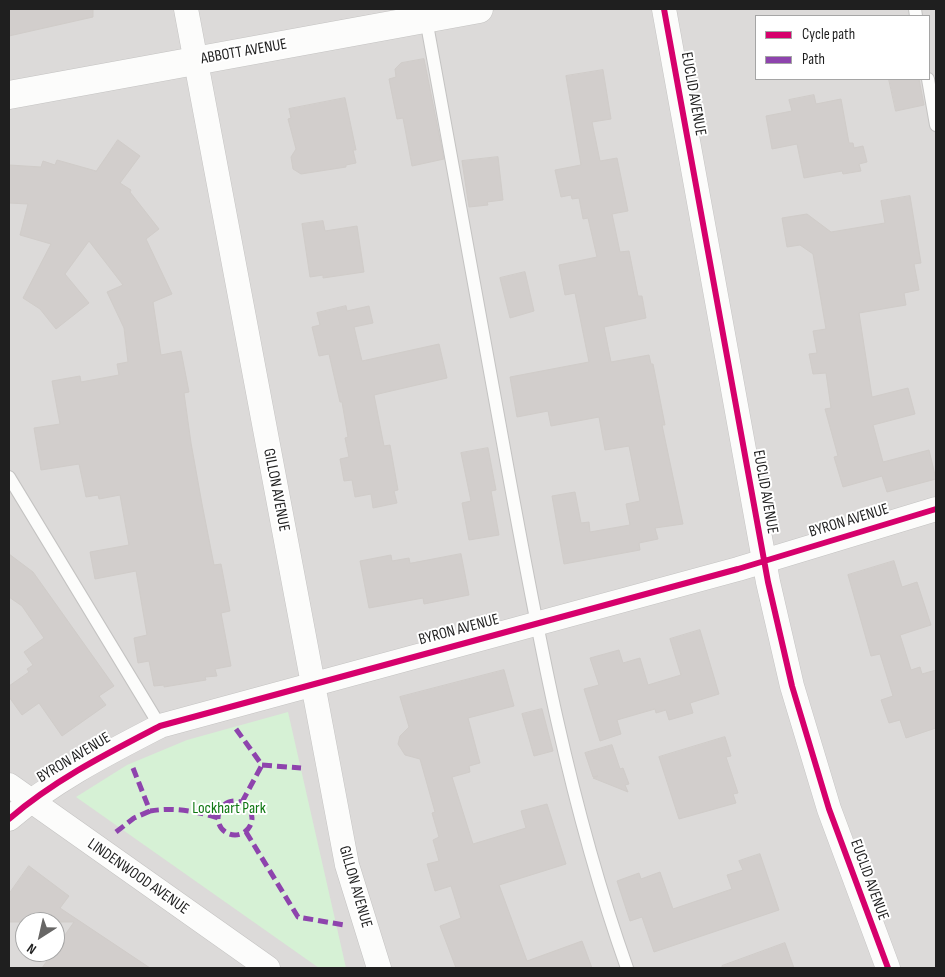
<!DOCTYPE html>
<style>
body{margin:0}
#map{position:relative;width:945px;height:977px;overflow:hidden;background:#edeae7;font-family:"Sofia Sans Condensed",sans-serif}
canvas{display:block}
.frame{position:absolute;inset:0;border:10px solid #1f1f1f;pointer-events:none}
.legend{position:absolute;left:755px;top:15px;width:175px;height:65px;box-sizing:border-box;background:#fff;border:1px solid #a5a5a5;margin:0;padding:6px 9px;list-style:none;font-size:15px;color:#1f1f1f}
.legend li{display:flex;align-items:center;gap:10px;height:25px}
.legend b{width:25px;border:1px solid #a5a5a5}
.north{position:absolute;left:15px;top:912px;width:50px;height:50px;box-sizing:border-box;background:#fff;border:1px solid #a5a5a5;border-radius:50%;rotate:215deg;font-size:14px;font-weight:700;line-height:20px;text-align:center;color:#1f1f1f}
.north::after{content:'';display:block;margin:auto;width:18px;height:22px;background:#676665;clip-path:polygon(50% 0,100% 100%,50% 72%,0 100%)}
</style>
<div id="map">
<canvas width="945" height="977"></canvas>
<div class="frame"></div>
<ul class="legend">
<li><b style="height:6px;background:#d6006c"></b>Cycle path</li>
<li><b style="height:6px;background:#8e44ad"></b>Path</li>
</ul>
<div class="north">N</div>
</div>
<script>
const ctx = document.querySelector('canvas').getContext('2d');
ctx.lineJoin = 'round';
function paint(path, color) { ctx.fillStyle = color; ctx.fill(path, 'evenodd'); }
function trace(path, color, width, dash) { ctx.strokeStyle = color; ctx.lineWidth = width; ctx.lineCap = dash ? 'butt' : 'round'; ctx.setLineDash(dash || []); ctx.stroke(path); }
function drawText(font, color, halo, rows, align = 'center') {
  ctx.font = font + ' "Sofia Sans Condensed",sans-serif'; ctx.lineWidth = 4; ctx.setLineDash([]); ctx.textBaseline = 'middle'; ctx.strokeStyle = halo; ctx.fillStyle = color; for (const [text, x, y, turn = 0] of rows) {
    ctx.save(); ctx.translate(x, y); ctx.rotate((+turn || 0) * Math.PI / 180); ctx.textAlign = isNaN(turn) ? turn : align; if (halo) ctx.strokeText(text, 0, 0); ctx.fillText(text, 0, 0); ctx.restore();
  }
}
paint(new Path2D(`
 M9,9H936V968H9ZM756,16H929V79H756ZM25,922H55V952H25Z`), '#dcdad9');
paint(new Path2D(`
 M288,712L346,968H319L76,797L127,765L187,740Z`), '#d6f1d5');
const building = new Path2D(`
 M9,9H93V17L9,36Z
 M424,59L444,159L412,166L403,118L397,119L389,79L396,77L395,69L401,63Z
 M603,70L611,119L592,122L600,161L617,158L628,211L612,214L620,252L629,251L638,296H642L646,318L604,327L611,362L649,355L651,364H653L665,425H662L683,524L655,528L658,539L639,543L640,550L564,564L552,496L575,492L581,523L589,522L590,532L630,525L626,504L640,501L629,446L605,450L599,417L551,426L548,411L517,417L510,377L589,362L575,293L565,295L559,265L597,257L588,218L583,219L579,198L572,199L571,195L561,197L555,170L581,165L566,76Z
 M889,79H919L924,105L896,111Z
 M814,95L816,104L841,99L849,143H853L854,148L863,146L867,162L859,164L861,171L843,174L842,171L804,178L797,144L772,149L766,116L792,111L789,100Z
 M345,98L356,150H353L356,163L346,165V167L301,174L293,169L291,157L296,149L288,119L291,118L289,109Z
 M118,140L140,156L120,183L131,190L130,192L159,229L146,239L172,294L153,302L161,355L181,351L189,392L184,393L191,443L202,504L214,565L221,564L230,611L221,613L231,666L215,669L217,676L205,677L206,680L164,687V685L154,686L149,661L138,663L134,638L147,635L136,571L95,579L90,552L129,545L120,495L99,499L98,495L86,497L79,464L41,470L34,428L60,424L52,381L80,376L81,382L119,375L117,364L128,362L124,328L107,292L123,285L89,241L65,274L89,303L56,329L40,309L23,298L51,244L20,235L28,204L9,203V165L41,167L43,161L55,165L57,160L96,171Z
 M498,157L503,200L487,202L488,205L469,207L462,161Z
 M910,196L921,263L914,264L919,290L904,293L906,305L859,313L872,397L908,388L915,414L873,425L883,462L929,450L936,479L887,492L882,476L843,487L834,457L838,456L825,409L831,408L826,373L813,374L809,354L817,353L813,331L826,329L813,254L800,245L787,247L782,218L807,214L831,232L885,223L881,201Z
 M323,221L325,231L357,226L364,272L323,278V275L310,277L302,224Z
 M525,272L534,311L510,318L500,278Z
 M346,306L347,311L369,306L373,323L354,327L362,361L439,344L447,378L374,395L384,446L390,445L398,490L394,491L397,503L373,508L371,494L355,497L352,480L344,481L340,459L349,457L345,438L348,437L342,402H340L329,354L319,356L312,327L320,325L317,313Z
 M488,448L496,490L491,491L499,535L469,540L462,503L471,501L461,453Z
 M9,554L33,572L114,686L99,696L106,705L62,736L39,703L22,715L9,697V686L29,672L27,669L33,665L24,652L44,638L22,606L9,597Z
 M461,554L469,595L424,604L423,598L369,608L360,561L391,555L392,561L409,558L410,563Z
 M894,561L902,587L917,582L931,625L900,635L911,670L920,667L922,674L936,670V728L906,738L900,720L889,723L881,700L893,696L880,654L871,656L848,575Z
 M700,630L719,694L690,703L693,713L669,720L666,710L656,713L655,709L617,720L621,734L600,741L584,689L599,685L590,658L619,650L623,663L640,658L648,685L681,675L670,639Z
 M504,670L514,706L468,718L480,763L469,766L470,772L452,777L473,844L526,828L521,811L547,804L566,864L499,885L527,961L582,941L592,968H456L440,926L461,918L451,886L435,891L427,864L439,861L433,840L439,837L432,813L435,812L420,759L405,755L398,744L400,736L409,727L400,697Z
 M542,709L553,751L534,756L522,714Z
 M725,737L731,756L726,757L738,793L733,794L736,803L679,819L659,757Z
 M612,745L620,769L623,768L629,784L625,785L628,792L593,778L598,776L593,777L585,753Z
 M760,854L779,910L654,952L642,917L630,921L617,881L639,873L641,879L660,872L673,909L732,889L727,875L743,870L739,861Z
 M29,866L69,896L60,908L150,968H42L74,922H9V894Z
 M785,943L794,968H722V966Z`);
paint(building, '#d2cecc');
trace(building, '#d0ccc9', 1);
const service = new Path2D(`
 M915,9L916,16
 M426,19C454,167 480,316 507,465C538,635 569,805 627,968
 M928,79L936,125
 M9,477L160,726`);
const minor = new Path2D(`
 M186,9L347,865L379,968
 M664,9L768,582L792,686L829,809L888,968
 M9,785L268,968
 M9,819C54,780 108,753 160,726L738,569L936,509`);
const tertiary = new Path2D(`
 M9,95L479,9`);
trace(service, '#c4c3c2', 14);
trace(minor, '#c4c3c2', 25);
trace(tertiary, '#c4c3c2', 29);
trace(service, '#fcfcfb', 12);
trace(minor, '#fcfcfb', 24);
trace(tertiary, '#fcfcfb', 28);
trace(new Path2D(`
 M236,729L262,765
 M262,765L301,768
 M133,768L150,811C174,807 196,811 218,818
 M218 818a17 17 0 1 1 34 0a17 17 0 1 1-34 0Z
 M242,802L262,765
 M116,832L134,818L150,811
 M246,832L298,917L344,925`), '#8e44ad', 5, [10, 5]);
trace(new Path2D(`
 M664,9L768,582L792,686L829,809L888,968
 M9,819C54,780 108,753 160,726L738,569L936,509`), '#d6006c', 6);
drawText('16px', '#1f1f1f', '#fff', [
 ["ABBOTT AVENUE",244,52,-10],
 ["EUCLID AVENUE",693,94,80],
 ["GILLON AVENUE",276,490,79],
 ["EUCLID AVENUE",765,492,80],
 ["BYRON AVENUE",849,521,-17],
 ["BYRON AVENUE",459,630,-15],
 ["BYRON AVENUE",74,758,-31],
 ["LINDENWOOD AVENUE",138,877,35],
 ["EUCLID AVENUE",869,880,70],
 ["GILLON AVENUE",355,887,74]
]);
drawText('16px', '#117814', '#fff', [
 ["Lockhart Park",229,809]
]);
</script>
